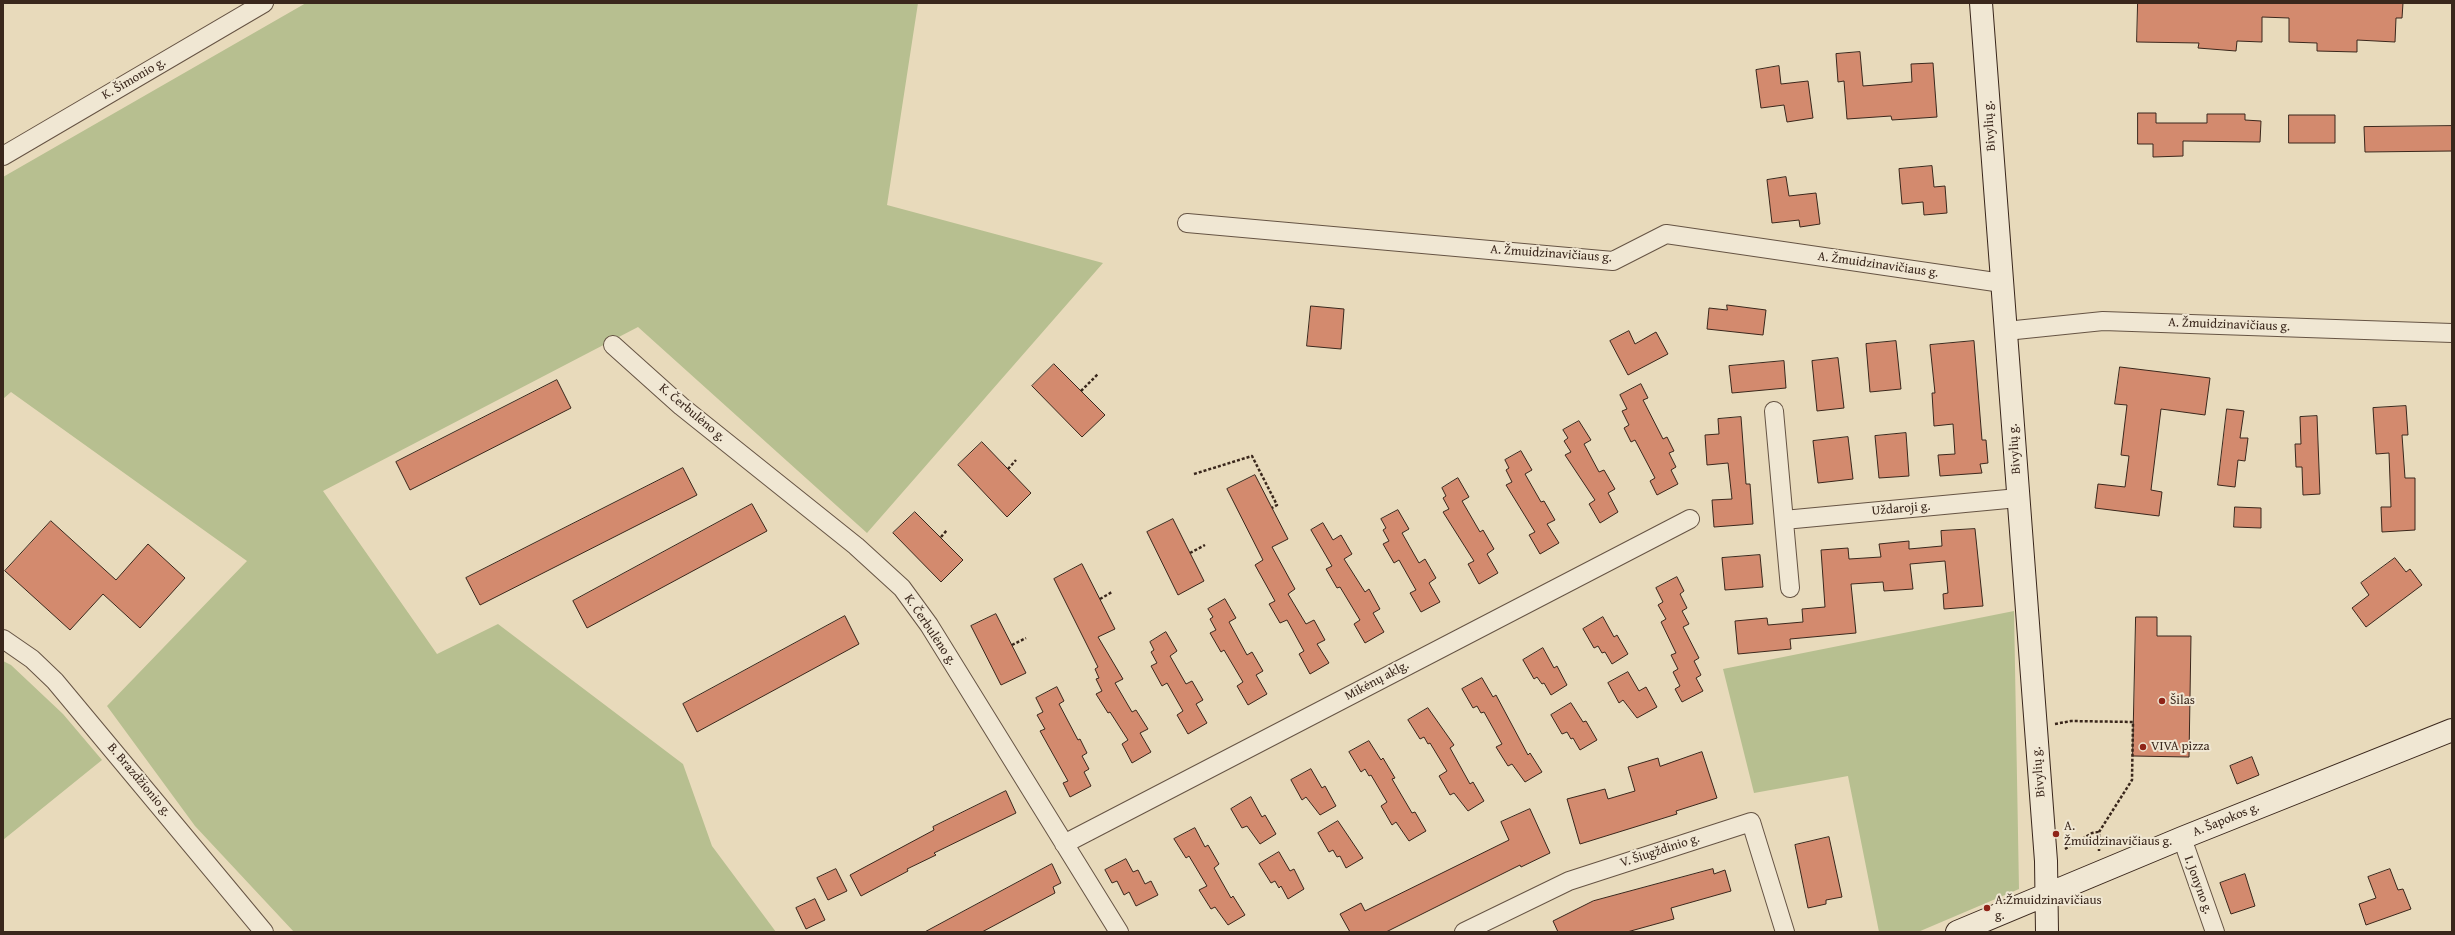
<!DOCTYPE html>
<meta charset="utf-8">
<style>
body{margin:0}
#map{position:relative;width:2455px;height:935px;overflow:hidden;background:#e8dabb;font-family:"Gentium Book Plus",serif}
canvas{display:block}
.frame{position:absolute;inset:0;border:4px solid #3a271c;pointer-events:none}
</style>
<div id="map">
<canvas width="2455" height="935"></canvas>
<div class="frame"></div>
</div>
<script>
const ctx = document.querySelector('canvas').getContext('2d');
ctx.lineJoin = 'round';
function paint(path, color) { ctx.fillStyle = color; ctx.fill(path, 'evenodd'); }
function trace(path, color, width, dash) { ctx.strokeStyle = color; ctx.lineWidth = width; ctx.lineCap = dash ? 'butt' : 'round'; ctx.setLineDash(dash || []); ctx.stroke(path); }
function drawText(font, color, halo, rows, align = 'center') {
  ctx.font = font + ' "Gentium Book Plus",serif'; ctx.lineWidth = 4; ctx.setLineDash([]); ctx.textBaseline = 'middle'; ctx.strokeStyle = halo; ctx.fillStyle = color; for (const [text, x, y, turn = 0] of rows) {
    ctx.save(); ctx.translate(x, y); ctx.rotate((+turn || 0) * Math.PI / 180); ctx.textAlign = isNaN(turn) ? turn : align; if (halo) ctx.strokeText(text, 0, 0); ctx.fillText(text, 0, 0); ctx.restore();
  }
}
paint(new Path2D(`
 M306,3H918L887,205L1103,263L867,533L638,327L323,491L437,654L498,624L683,764L712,846L776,932H294L195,826L107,706L247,561L11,392L3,399V177Z
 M2014,611L2019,889L1918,932H1879L1848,776L1754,793L1723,669Z
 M3,661L11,665L63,714L102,760L3,840Z`), '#b7bf90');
const building = new Path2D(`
 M2138,3H2403L2402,18H2396L2395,42L2357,40V52L2317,51V43L2289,42V18L2262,17V42L2237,41L2236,51L2198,48L2199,43L2137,42Z
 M1860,52L1863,86L1912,82L1911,64L1933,63L1937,117L1892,120L1891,116L1847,119L1844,81L1838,82L1836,54Z
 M1779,66L1781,84L1808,81L1813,118L1787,122L1784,105L1761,108L1756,70Z
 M2138,113H2156V123H2207V114H2245V120L2261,121L2260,142L2183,141V156L2153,157V144H2138Z
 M2289,115H2335V143H2289Z
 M2452,126V151L2365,152L2364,127Z
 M1932,166L1934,187L1945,186L1947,213L1924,215L1923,202L1902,204L1899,169Z
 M1786,177L1789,196L1816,193L1820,224L1800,227L1799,220L1772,223L1767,180Z
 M1727,305L1766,310L1763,335L1707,329L1709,308L1727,310Z
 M1311,306L1344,309L1341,349L1307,346Z
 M1629,331L1635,344L1656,332L1668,354L1628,375L1610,341Z
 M1896,341L1901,389L1870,392L1866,344Z
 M1974,341L1982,440H1986L1988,463L1980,464L1982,473L1940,476L1938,455L1955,454L1953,424L1934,426L1932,393H1935L1930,345Z
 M1838,358L1844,408L1817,411L1812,361Z
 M1784,361L1786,388L1732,393L1729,366Z
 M1054,364L1105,415L1082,437L1032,386Z
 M2120,367L2210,378L2205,415L2161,409L2151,490L2162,492L2159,516L2095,508L2098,484L2125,487L2129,456L2121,455L2127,405L2115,404Z
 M557,380L571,408L410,490L396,462Z
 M1641,384L1648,398L1643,400L1663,439L1667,437L1674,451L1669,453L1676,467L1671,470L1678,484L1657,495L1650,481L1655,478L1635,440L1631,442L1624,428L1629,425L1622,411L1627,409L1620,395Z
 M2406,406L2408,435H2402L2405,478H2415V530L2382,532L2381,507H2391L2389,453L2376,454L2373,408Z
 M2227,409L2244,411L2240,438H2248L2245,461L2238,460L2235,487L2218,485Z
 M2317,416L2320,494L2303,495L2302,467H2296L2295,444H2301L2300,417Z
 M1741,417L1746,484H1750L1753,524L1714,527L1712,500L1732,499L1728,463L1707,465L1705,435L1719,434L1718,419Z
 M1579,421L1591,440L1584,444L1599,472L1604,470L1615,489L1608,493L1618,512L1600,523L1589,504L1595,500L1565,455L1571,452L1564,441L1568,438L1563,430Z
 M1906,433L1909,476L1879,478L1875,436Z
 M1848,437L1853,479L1818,483L1813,441Z
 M982,442L1031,493L1007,517L958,465Z
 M1521,451L1532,470L1525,474L1541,502L1544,501L1555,520L1547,524L1559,543L1540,554L1529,535L1535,532L1506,485L1512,482L1506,470L1509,468L1505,460Z
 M683,468L697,495L480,605L466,578Z
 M1255,475L1288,539L1272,547L1295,589L1288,594L1306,624L1314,620L1325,640L1317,644L1329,663L1310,674L1299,654L1304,651L1287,620L1280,623L1269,604L1275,601L1255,565L1263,560L1227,489Z
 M1458,478L1469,497L1462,501L1480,532L1483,530L1494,549L1487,554L1498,573L1479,584L1468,564L1474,561L1443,512L1449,509L1443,498L1446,496L1442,488Z
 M752,504L767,531L587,628L573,601Z
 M2235,507L2261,508V528L2234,527Z
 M1398,510L1409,529L1402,533L1419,563L1425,559L1436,578L1429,583L1440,602L1421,612L1410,593L1416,590L1399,560L1394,563L1383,544L1389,541L1383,530L1386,528L1381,519Z
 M915,512L963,560L941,582L893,533Z
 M1173,519L1204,581L1178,595L1147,532Z
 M51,521L116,580L148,544L185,578L140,628L103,594L70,630L5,571Z
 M1323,523L1333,540L1341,535L1352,554L1344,559L1365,592L1369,589L1380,609L1373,613L1384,632L1365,643L1354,624L1360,620L1340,587L1337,588L1326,569L1332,566L1311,530Z
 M1975,529L1983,606L1944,609L1943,594L1948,593L1945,561L1910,564L1913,589L1884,591L1883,582L1851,584L1856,633L1790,639L1791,649L1738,654L1735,621L1767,618L1768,625L1803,622L1802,609L1825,607L1821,550L1848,548L1849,559L1881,557L1879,544L1909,541V549L1942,546L1941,531Z
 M1760,555L1763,587L1725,590L1722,558Z
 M2395,558L2406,572L2410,569L2422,585L2366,627L2352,608L2369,595L2361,583Z
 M1082,564L1115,629L1098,637L1123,679L1115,683L1132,712L1136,710L1148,729L1140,733L1151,752L1132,763L1122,744L1128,740L1110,712L1108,713L1096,694L1102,691L1096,679L1099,678L1095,669L1098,667L1054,579Z
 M1677,577L1684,591L1680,594L1687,608L1682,611L1689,624L1683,627L1699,658L1694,661L1701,675L1696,678L1703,691L1682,702L1675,689L1680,686L1673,672L1678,669L1671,655L1676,653L1661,622L1666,619L1658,605L1663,602L1656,588Z
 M1225,599L1236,618L1229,622L1247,655L1252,652L1263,671L1256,675L1267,694L1248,705L1237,686L1243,682L1224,650L1221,652L1210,633L1216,630L1210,619L1213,617L1208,609Z
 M996,614L1026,673L1001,685L971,626Z
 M845,616L859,644L697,732L683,704Z
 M1603,617L1614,637L1617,635L1628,654L1612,664L1605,652L1602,653L1598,646L1594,648L1583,629Z
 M2136,617H2157V636H2191L2189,757L2133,756Z
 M1166,632L1177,651L1170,656L1186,684L1192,681L1203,700L1196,704L1207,723L1188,734L1177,715L1183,711L1167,683L1162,686L1151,666L1157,663L1151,652L1154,650L1150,642Z
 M1543,648L1554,668L1557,666L1567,685L1551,695L1544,683L1542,684L1537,677L1534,679L1523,660Z
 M1628,672L1639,691L1646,687L1657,707L1637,718L1623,700L1619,703L1608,683Z
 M1482,678L1493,697L1496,695L1528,755L1530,753L1542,772L1525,782L1512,764L1508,766L1496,747L1502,744L1484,712L1481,713L1477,706L1473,708L1462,689Z
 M1057,687L1064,701L1059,704L1078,740L1080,739L1087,753L1082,756L1089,769L1084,772L1091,786L1070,797L1063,783L1068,781L1040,731L1045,729L1037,715L1043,712L1036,698Z
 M1571,703L1583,722L1586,721L1597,740L1580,750L1573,738L1571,739L1567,732L1562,734L1551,715Z
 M1428,708L1454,745L1450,748L1470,784L1473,782L1484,801L1468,811L1454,793L1450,795L1439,776L1447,771L1430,743L1428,744L1424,737L1420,739L1408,720Z
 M1369,741L1381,760L1383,758L1395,778L1392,779L1412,813L1415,812L1426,831L1409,841L1396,822L1392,825L1381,806L1387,802L1371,775L1369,776L1365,769L1361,772L1349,752Z
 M1702,752L1717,798L1676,811L1677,814L1580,844L1567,799L1605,789L1608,799L1635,791L1628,767L1658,758L1660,766Z
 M2252,757L2259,775L2237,784L2230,766Z
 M1311,769L1322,788L1325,786L1336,806L1320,815L1306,797L1302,800L1291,780Z
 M1006,791L1016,813L934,853L936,855L907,869L908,871L861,896L850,875L934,830L933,827Z
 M1251,797L1262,817L1265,815L1276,834L1260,844L1247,826L1242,828L1231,809Z
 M1530,809L1550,853L1521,867L1520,865L1386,932H1350L1340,914L1361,903L1365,911L1509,840L1501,822Z
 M1338,821L1363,858L1346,868L1340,856L1337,857L1333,850L1329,852L1318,833Z
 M1195,828L1205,847L1208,845L1219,864L1214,868L1231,898L1233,896L1245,915L1228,925L1215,907L1211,909L1199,890L1207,886L1189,856L1186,858L1174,839Z
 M1829,837L1842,897L1826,900V904L1808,908L1795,845Z
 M1279,852L1290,871L1294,869L1304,889L1288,899L1281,886L1279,888L1275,881L1271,883L1259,864Z
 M1126,859L1133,872L1138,870L1145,884L1151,881L1158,895L1136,906L1129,892L1124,895L1117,881L1112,883L1105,870Z
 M1052,864L1061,883L1053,887L1055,893L982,932H925Z
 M836,869L847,891L828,900L817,878Z
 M1713,869L1714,874L1725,870L1731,891L1671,908L1674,919L1627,932H1558L1553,921L1593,901Z
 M2390,869L2398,890L2403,889L2411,909L2366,925L2359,904L2376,898L2368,877Z
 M2245,874L2255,906L2231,914L2220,883Z
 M815,899L825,920L806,929L796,908Z`);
paint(building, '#d38a6e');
trace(building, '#3a271c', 1);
const street = new Path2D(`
 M3,156L264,3
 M1187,223L1613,261L1666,234L2002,283
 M2006,331L2103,321L2452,333
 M613,345L681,406L856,546L902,588L929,625L1119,932
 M1774,411L1790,588
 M1784,520L2018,498
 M3,639L32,659L55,681L264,932
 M2182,838L2215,932
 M1064,844L1690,519
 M1464,932L1569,881L1751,822L1785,932`);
const secondary = new Path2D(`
 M1981,3L2046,861L2047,932
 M1957,932L2182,838L2452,730`);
trace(street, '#665444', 20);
trace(secondary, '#3a271c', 24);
trace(new Path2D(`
 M1081,391L1098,374
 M1008,469L1016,460
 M1194,474L1252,456L1277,505L1272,508
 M941,537L947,530
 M1190,553L1205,545
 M1100,599L1112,592
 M1012,645L1026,638
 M2055,724L2071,721L2133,722L2132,780L2099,832V851
 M2065,849L2092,833L2099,832`), '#3a271c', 2.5, [3, 2]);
trace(street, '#f0e7d3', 18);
trace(secondary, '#f0e7d3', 22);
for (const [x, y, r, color] of [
 [2162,701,4,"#8f2418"],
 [2143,747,4,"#8f2418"],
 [2056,834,4,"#8f2418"],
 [1987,908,4,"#8f2418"]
]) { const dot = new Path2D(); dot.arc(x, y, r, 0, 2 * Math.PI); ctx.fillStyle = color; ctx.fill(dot); trace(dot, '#f0e7d3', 1.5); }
drawText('13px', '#3a271c', '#f0e7d3', [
 ["K. Šimonio g.",134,79,-30],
 ["Bivylių g.",1990,126,-94],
 ["A. Žmuidzinavičiaus g.",1551,254,4],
 ["A. Žmuidzinavičiaus g.",1878,265,8],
 ["A. Žmuidzinavičiaus g.",2229,325,2],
 ["K. Čerbulėno g.",692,413,40],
 ["Bivylių g.",2015,449,-94],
 ["Uždaroji g.",1901,509,-5],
 ["K. Čerbulėno g.",930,630,56],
 ["Mikėnų aklg.",1377,681,-28],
 ["Bivylių g.",2039,772,-95],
 ["B. Brazdžionio g.",139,780,50],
 ["A. Šapokos g.",2226,820,-22],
 ["V. Šiugždinio g.",1660,851,-18],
 ["I. Jonyno g.",2198,885,70]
]);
drawText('13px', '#3a271c', '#f0e7d3', [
 ["Šilas",2170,701],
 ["VIVA pizza",2151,747],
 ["A.",2064,827],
 ["Žmuidzinavičiaus g.",2064,842],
 ["A.Žmuidzinavičiaus",1995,901],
 ["g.",1995,916]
], 'left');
</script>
